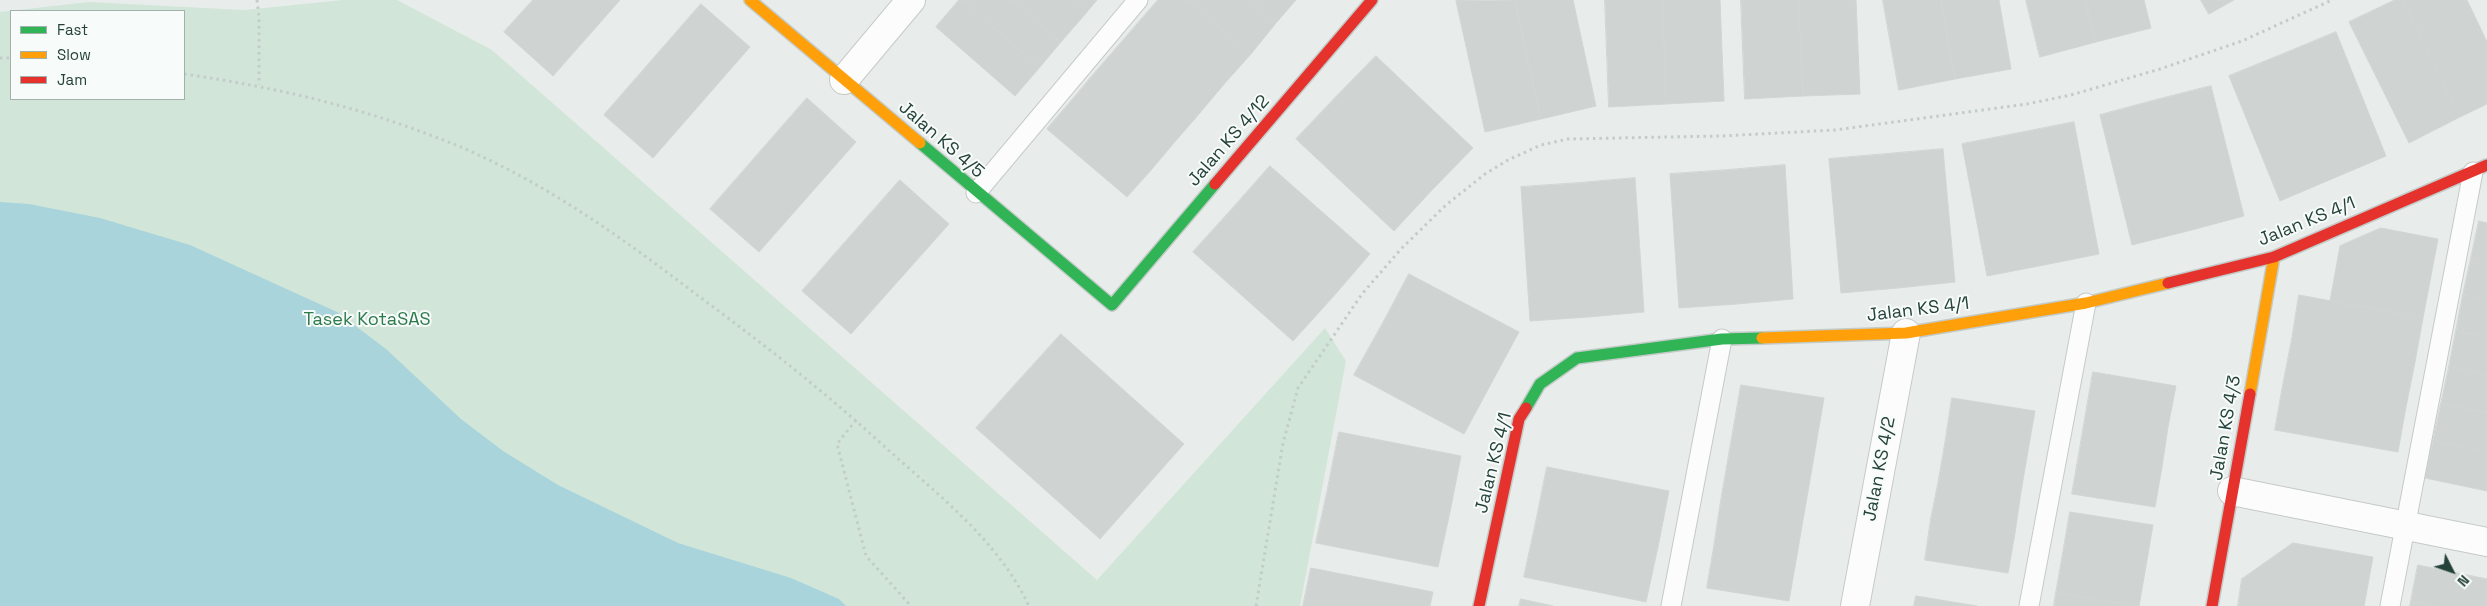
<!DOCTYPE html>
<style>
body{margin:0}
#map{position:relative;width:2487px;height:606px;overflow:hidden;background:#e8edeb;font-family:"Space Grotesk",sans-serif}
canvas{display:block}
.legend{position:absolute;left:10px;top:10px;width:175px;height:90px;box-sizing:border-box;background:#f7fbf9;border:1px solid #a3b1ad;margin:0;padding:6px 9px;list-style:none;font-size:15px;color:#24423a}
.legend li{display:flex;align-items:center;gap:10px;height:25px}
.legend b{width:25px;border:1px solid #a3b1ad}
.north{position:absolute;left:2427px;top:546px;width:50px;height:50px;-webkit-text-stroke:4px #f7fbf9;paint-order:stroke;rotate:131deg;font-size:14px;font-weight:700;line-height:20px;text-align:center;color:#24423a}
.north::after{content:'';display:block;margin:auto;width:18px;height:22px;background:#24423a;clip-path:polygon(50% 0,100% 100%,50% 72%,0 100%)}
</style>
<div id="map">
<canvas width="2487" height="606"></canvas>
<ul class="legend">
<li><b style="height:6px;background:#30b455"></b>Fast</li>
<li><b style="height:6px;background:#ff9f0a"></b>Slow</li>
<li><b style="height:6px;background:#e5322d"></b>Jam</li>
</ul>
<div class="north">N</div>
</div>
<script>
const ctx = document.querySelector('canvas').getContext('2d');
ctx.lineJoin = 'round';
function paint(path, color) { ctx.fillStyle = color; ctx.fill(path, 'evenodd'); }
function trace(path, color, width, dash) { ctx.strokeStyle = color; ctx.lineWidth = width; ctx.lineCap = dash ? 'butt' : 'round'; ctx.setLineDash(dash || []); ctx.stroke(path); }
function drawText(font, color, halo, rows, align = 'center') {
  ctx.font = font + ' "Space Grotesk",sans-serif'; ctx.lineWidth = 4; ctx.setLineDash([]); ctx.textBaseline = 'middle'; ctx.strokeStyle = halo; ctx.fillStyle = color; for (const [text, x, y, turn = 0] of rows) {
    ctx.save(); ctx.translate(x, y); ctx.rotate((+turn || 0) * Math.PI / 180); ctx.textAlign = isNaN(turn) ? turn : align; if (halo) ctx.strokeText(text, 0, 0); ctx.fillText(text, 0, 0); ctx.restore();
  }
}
paint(new Path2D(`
 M343,0H397L492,50L1097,580L1325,328L1346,361L1300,606H0V12L89,2L244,10ZM11,11H184V99H11Z`), '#d1e6d8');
paint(new Path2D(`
 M0,202L29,204L100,218L190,245L337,312L386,349L461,419L503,451L558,485L678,543L791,578L839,599L846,606H0Z`), '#a9d4db');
const building = new Path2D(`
 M533,0H620L553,76L504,32Z
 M959,0H961L1040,67L1015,96L936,27Z
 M961,0H1012L1061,42L1040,67Z
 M1012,0H1073L1087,12L1061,42Z
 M1073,0H1097L1087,12Z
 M1158,0H1188L1251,54L1225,83L1145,15Z
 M1188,0H1249L1276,23L1251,54Z
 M1249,0H1296L1276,23Z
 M1515,0L1541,119L1485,132L1456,1Z
 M1515,0H1573L1596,106L1541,119Z
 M1605,0H1663L1666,104L1609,107Z
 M1663,0H1720L1724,101L1666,104Z
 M1741,0H1799L1803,96L1745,99Z
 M1799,0H1856L1860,94L1803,96Z
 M1883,0H1941L1955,79L1899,90Z
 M1941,0H1999L2011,69L1955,79Z
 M2026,0H2085L2096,42L2040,57Z
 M2085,0H2144L2151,28L2096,42Z
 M2201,0H2234L2209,14Z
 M2395,0H2403L2460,117L2409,143L2349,22Z
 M2403,0H2467L2487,42V104L2460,117Z
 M701,4L750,47L653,158L604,115Z
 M1145,15L1225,83L1199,114L1119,45Z
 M2336,32L2386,156L2334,178L2283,54Z
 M1119,45L1199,114L1173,144L1093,75Z
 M2283,54L2334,178L2280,201L2229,76Z
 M1376,56L1473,148L1433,189L1336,97Z
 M1093,75L1173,144L1152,169L1072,100Z
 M2211,86L2244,216L2188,231L2156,100Z
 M1336,97L1433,189L1394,231L1296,139Z
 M807,98L856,142L759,252L710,209Z
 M1072,100L1152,169L1127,197L1047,129Z
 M2156,100L2188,231L2132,245L2100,115Z
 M2074,122L2099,254L2044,265L2019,133Z
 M2019,133L2044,265L1987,276L1962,144Z
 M1943,149L1955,282L1898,288L1886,154Z
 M1886,154L1898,288L1841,293L1829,159Z
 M1785,165L1793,299L1737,304L1728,170Z
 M1270,166L1370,254L1332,298L1232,209Z
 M1728,170L1737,304L1679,308L1670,174Z
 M1635,178L1644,312L1588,317L1579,183Z
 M900,180L949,224L851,334L802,291Z
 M1579,183L1588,317L1530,321L1521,187Z
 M1232,209L1332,298L1293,341L1193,252Z
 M2479,221L2487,223V261L2471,258Z
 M2381,228L2438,239L2423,318L2330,301L2340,246Z
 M2471,258L2487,261V300L2463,295Z
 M1409,274L1519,332L1492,382L1383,323Z
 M2299,295L2423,318L2415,362L2292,339Z
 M2463,295L2487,300V337L2456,331Z
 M1383,323L1492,382L1464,434L1354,375Z
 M2456,331L2487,337V375L2449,367Z
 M1061,334L1184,444L1100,539L976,428Z
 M2292,339L2415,362L2406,407L2283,385Z
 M2449,367L2487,375V413L2441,404Z
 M2093,372L2176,386L2168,427L2086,413Z
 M1741,385L1824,398L1817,439L1734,426Z
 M2283,385L2406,407L2398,452L2275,430Z
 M1952,398L2035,411L2028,451L1946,438Z
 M2441,404L2487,413V452L2433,441Z
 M2086,413L2168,427L2162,467L2079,454Z
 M1734,426L1817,439L1810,480L1727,466Z
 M1339,432L1461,456L1450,512L1328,488Z
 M1946,438L2028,451L2021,492L1939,479Z
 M2433,441L2487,452V491L2425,478Z
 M2079,454L2162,467L2155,507L2072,494Z
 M1727,466L1810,480L1803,520L1720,507Z
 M1547,467L1669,491L1658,547L1536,522Z
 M1939,479L2021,492L2015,533L1931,519Z
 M1328,488L1450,512L1438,567L1316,543Z
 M1720,507L1803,520L1796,561L1714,547Z
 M2070,512L2153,525L2146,566L2063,553Z
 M1931,519L2015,533L2008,573L1925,560Z
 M1536,522L1658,547L1646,602L1524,577Z
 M2293,543L2373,557L2365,601L2242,579Z
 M1714,547L1796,561L1789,601L1707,588Z
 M2063,553L2146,566L2139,606L2056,593Z
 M2418,565L2487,579V606H2433L2411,601Z
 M1311,568L1433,592L1430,606H1303Z
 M2242,579L2365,601L2364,606H2238Z
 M2056,593L2138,606H2054Z
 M1916,596L1977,606H1914Z
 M1521,599L1553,606H1519Z
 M2411,601L2433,606H2410Z`);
paint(building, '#cfd4d2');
trace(building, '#d1d6d4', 1);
const lane = new Path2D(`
 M976,193L1138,0
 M1671,606L1722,339
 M2029,606L2086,303
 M2390,606L2473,172`);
const street = new Path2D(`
 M844,80L911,0
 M2232,491L2487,542
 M1855,606L1906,333`);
const fast = new Path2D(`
 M920,143L1112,305L1215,184
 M1526,408L1540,384L1577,358L1722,339L1762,338`);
const slow = new Path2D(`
 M750,0L920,143
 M1762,338L1906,333L2086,303L2168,283
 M2250,394L2274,257`);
const jam = new Path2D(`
 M1215,184L1372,0
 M2168,283L2274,257L2487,165
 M1479,606L1519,419L1526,408
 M2212,606L2250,394`);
trace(lane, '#c5cac8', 21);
trace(street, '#c5cac8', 30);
trace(fast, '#c3cbc8', 14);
trace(slow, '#c3cbc8', 14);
trace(jam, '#c3cbc8', 14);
trace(new Path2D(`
 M257,0L259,17V85
 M0,58H11
 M184,74C273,87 353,105 438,138C534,174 620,236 701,298C765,345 826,393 885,447C938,495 998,540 1029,606
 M856,420L837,444L866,556L911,606
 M1256,606L1283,443L1298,388L1362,294L1401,249L1446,205L1485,174L1508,160L1541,145L1568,139L1721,136L1835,130L2027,104L2071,95L2160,69L2242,41L2332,0`), '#c3ccca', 3, [2.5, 4]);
trace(lane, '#fcfcfc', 19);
trace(street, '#fcfcfc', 28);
trace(fast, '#30b455', 11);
trace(slow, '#ff9f0a', 11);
trace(jam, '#e5322d', 11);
drawText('18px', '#24423a', '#f7fbf9', [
 ["Jalan KS 4/5",941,140,41],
 ["Jalan KS 4/12",1229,141,-49],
 ["Jalan KS 4/1",2307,222,-22],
 ["Jalan KS 4/1",1918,310,-7],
 ["Jalan KS 4/3",2226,428,-80],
 ["Jalan KS 4/1",1494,463,-76],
 ["Jalan KS 4/2",1880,469,-79]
]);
drawText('18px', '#2d7a4b', '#f7fbf9', [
 ["Tasek KotaSAS",367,320]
]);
</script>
